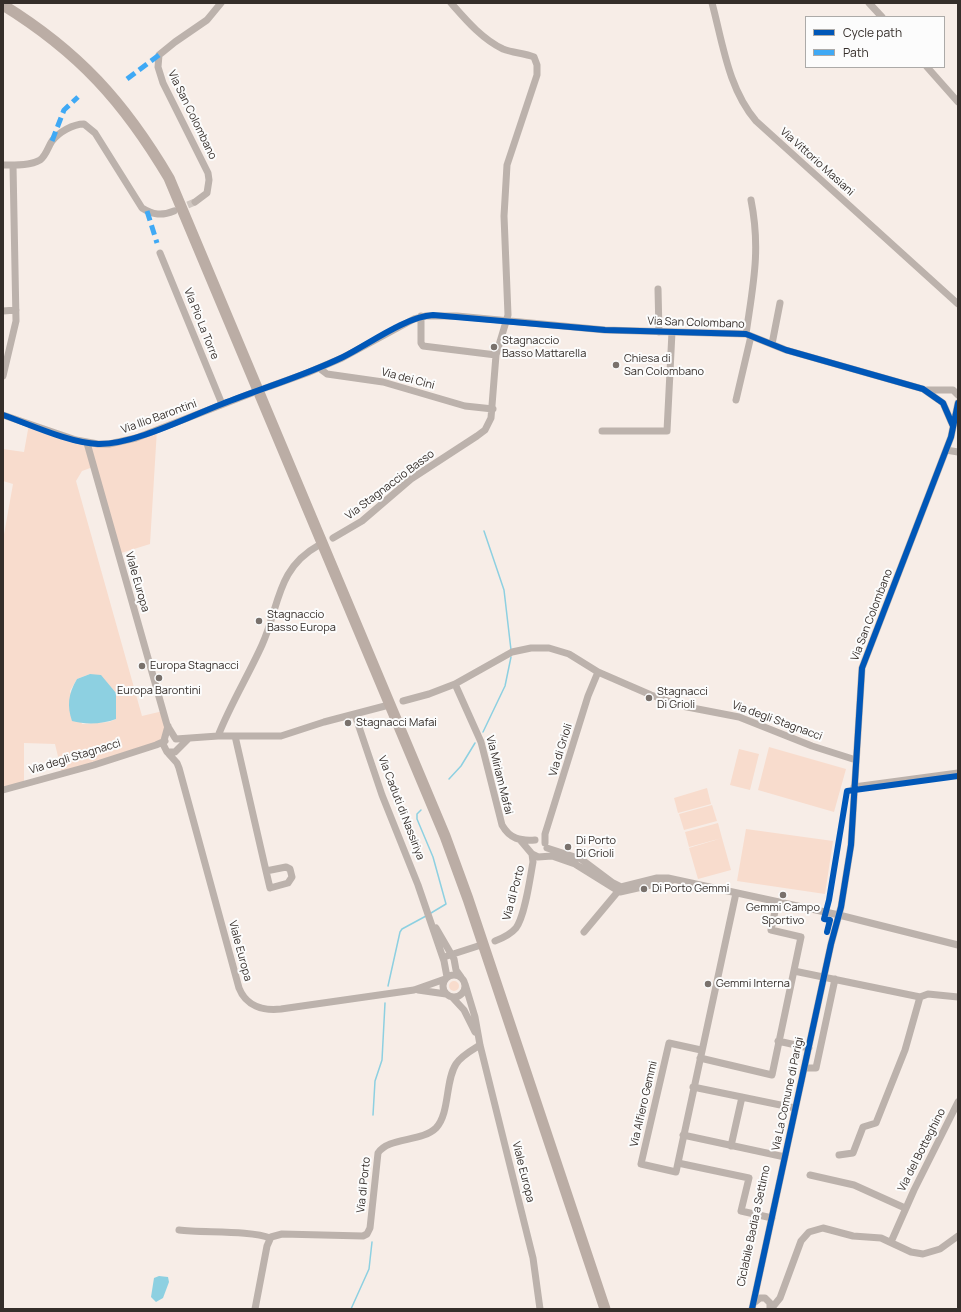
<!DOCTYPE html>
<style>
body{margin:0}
#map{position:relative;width:961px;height:1312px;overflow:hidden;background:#f7ede7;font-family:Manrope,sans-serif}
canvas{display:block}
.frame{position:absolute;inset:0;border:4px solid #352e2a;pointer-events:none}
.legend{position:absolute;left:805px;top:16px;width:140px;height:52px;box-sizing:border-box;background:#fcfcfc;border:1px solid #acaaa8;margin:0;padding:5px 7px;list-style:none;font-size:12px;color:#352e2a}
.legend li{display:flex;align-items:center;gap:8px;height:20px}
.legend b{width:20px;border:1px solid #acaaa8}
</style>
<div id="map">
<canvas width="961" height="1312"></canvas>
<div class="frame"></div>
<ul class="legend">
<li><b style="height:5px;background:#0057b8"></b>Cycle path</li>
<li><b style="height:5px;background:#3fa9f5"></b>Path</li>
</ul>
</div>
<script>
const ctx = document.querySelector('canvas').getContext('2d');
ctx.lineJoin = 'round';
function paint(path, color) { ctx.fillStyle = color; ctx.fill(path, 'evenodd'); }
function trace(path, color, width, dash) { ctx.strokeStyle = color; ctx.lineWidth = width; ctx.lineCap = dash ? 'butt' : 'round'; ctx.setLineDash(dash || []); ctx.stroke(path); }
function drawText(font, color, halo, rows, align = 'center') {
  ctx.font = font + ' Manrope,sans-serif'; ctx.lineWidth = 4; ctx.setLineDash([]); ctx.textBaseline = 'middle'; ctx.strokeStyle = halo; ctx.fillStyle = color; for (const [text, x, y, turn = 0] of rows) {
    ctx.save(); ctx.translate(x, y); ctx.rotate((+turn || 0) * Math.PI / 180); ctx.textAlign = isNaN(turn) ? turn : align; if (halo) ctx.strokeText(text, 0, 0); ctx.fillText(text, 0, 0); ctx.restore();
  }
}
paint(new Path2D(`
 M29,424L98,444L157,429L150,544L118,554L93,467L82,471L76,481L142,716L163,711L165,740L62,773L55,744L24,743V784L3,790V540L13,484L3,481V449L24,452ZM90,674L116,719L109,722L82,724L70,691L77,679Z
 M769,747L846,769L834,812L758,790Z
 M739,749L759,754L750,790L730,785Z
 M707,788L711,804L678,813L674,798Z
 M712,805L717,821L684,830L679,814Z
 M718,823L722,838L689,847L685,832Z
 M746,829L833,841L825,894L737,881Z
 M722,838L731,870L698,879L689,848Z
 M449 986a5 5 0 1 1 10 0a5 5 0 1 1-10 0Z`), '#f8dccd');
paint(new Path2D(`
 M90,674L101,675L116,693V719C103,724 86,725 72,721C67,706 68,694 77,679Z
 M159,1276L168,1277L169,1282L163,1298L156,1302L151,1297L154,1278Z`), '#8dd0e1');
trace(new Path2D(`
 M484,531L504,590L511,650
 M483,732L505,686L511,657
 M449,779L461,766L475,743
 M421,810L417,814V819L433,857L446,904L431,913
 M388,986L400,932L402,929L426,916
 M373,1115L375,1081L382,1060L385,1003
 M351,1309L369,1269L372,1242`), '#8dd0e1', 1.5);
trace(new Path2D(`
 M178,209L195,202
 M254,392L271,386`), '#d0c7c1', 7, [7, 3.5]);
trace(new Path2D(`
 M712,3C723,44 728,88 756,121L958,304
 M869,3L882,17
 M927,67L958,102
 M3,165C14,165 30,166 40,160C46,156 48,147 52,141C59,132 73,124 84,124L95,133L142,208C153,215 162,216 174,211
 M195,202L207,193L209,180L208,173L163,83L158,67L159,55L175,42L207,20L221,3
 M160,253L222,404
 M658,289L659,332
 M3,311L16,310
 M421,316V343L423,346L496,355
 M746,334C753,285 761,250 751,200
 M772,344L780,303
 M319,368L327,374L383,382L465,406L493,409
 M3,376L16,321L13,165
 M271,386L307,373L342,358L414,319L426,316H457L605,330L746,334L786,350L923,389L943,403L953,426
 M927,390H953L958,395
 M736,400L751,336
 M3,415L76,440L98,444H109L136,438L252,393
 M602,431H667L672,332
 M87,443L167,725L175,738
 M946,450L958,452
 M333,538L362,521L411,479L477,436L485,430L491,418L496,355L508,315L504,216L507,165L537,75V65L534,57C524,53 513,53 503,49C482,39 466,20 451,3
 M455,684L481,742L502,825C510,839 520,841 535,840
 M403,701L429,694L455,684L512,652L531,648H549L569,654L598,672L651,695L682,706L739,717L812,746L856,760
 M355,715L382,795L418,885L444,961L447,977
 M168,726L163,744L167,752H175L188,739
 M218,736C230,705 248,676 262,645C280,605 276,569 319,545
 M235,736L266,871L270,888L288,883L292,877L290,869L286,867L266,871
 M176,739L218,736H281L324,722L385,706
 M168,753L177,763L179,768L239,988C246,1006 263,1011 281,1009L414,990L445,979
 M854,787L958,773
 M3,790L94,765L156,745L165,741
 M545,843V834L588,696L598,672
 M547,848L581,859L613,883L621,887L657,878H668L839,915L958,945
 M532,854L538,857L552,856L575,864L620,892L673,880
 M436,928L454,959L456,970L461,977
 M584,932L620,889
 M495,941C503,938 510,935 516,928C525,916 530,878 533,862L532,854L521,841
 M447,956L478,946
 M794,971L920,997
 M443 986a11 11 0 1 1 22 0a11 11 0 1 1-22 0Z
 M465,984L475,1017L480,1045L533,1258L540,1309
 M418,990L446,994
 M452,997L464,1010L475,1032
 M778,1041L809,1048
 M701,1050L669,1043L641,1164L676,1172L736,893
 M700,1058L772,1075L801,937L771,930L777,902
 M804,1068H816L835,979
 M693,1087L795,1108
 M683,1135L785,1157
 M731,1146L742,1097
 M839,1155L853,1153L863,1127L876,1123L905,1050L920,997L928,994L958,997
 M678,1163L749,1178L741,1211L772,1218
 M810,1175L854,1185L905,1208
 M179,1230C202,1233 251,1230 270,1238
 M891,1242L914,1190L958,1102
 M755,1302L760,1298H765L770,1303V1309
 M255,1309L267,1246L271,1237L282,1234L363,1236L367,1234L370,1228L378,1153C388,1137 422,1142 436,1128C450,1113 445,1081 456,1064C461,1056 472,1050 480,1045
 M752,1309L831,944L841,907L851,845L862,668L951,437L958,403
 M771,1309L780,1298L801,1241L809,1232L823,1228L853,1236L881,1238L911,1252L923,1254L940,1249L958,1236`), '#bcb2ac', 7);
trace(new Path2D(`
 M3,5C79,52 124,102 169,178L445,836L468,899L605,1309`), '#bbada5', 11);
trace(new Path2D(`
 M127,79L159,55
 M52,141L64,110L78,97
 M147,211L157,243`), '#3fa9f5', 5, [10, 5]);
trace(new Path2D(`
 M3,415C31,425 70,443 98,444C133,445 188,417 222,404C262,388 304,376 343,357C369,344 405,317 433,315L605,330L746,334L786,350L923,389L943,403L953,426
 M827,932L830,920L824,919L829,900L847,791L958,776
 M752,1309L831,944L841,907L851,845L862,668L951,437L958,403`), '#0057b8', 6);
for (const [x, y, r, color] of [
 [494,347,4,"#79716c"],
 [616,365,4,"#79716c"],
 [259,621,4,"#79716c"],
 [142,666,4,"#79716c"],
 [159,678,4,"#79716c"],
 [649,698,4,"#79716c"],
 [348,723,4,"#79716c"],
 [568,847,4,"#79716c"],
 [644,889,4,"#79716c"],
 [783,895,4,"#79716c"],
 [708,984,4,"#79716c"]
]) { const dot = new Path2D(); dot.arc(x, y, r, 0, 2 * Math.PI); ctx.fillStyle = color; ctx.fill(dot); trace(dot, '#fcfcfc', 1.5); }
drawText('11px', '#352e2a', '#fcfcfc', [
 ["Via San Colombano",192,115,64],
 ["Via Vittorio Masiani",817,162,42],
 ["Via San Colombano",696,323,2],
 ["Via Pio La Torre",201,324,68],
 ["Via dei Cini",408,379,15],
 ["Via Ilio Barontini",159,417,-20],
 ["Via Stagnaccio Basso",390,485,-37],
 ["Viale Europa",137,582,74],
 ["Via San Colombano",872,615,-69],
 ["Via degli Stagnacci",777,721,20],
 ["Via di Grioli",561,750,-73],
 ["Via degli Stagnacci",75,757,-17],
 ["Via Miriam Mafai",499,775,76],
 ["Via Caduti di Nassiriya",401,808,69],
 ["Via di Porto",514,893,-75],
 ["Viale Europa",240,951,75],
 ["Via La Comune di Parigi",788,1094,-78],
 ["Via Alfiero Gemmi",644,1104,-77],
 ["Via del Botteghino",922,1150,-63],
 ["Viale Europa",523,1172,76],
 ["Via di Porto",364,1185,-84],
 ["Ciclabile Badia a Settimo",754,1226,-78]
]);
drawText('11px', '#352e2a', '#fcfcfc', [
 ["Stagnaccio",502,341],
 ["Basso Mattarella",502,354],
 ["Chiesa di",624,359],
 ["San Colombano",624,372],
 ["Stagnaccio",267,615],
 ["Basso Europa",267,628],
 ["Europa Stagnacci",150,666],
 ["Europa Barontini",159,691,"center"],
 ["Stagnacci",657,692],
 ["Di Grioli",657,705],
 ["Stagnacci Mafai",356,723],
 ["Di Porto",576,841],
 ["Di Grioli",576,854],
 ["Di Porto Gemmi",652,889],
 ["Gemmi Campo",783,908,"center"],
 ["Sportivo",783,921,"center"],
 ["Gemmi Interna",716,984]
], 'left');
</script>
